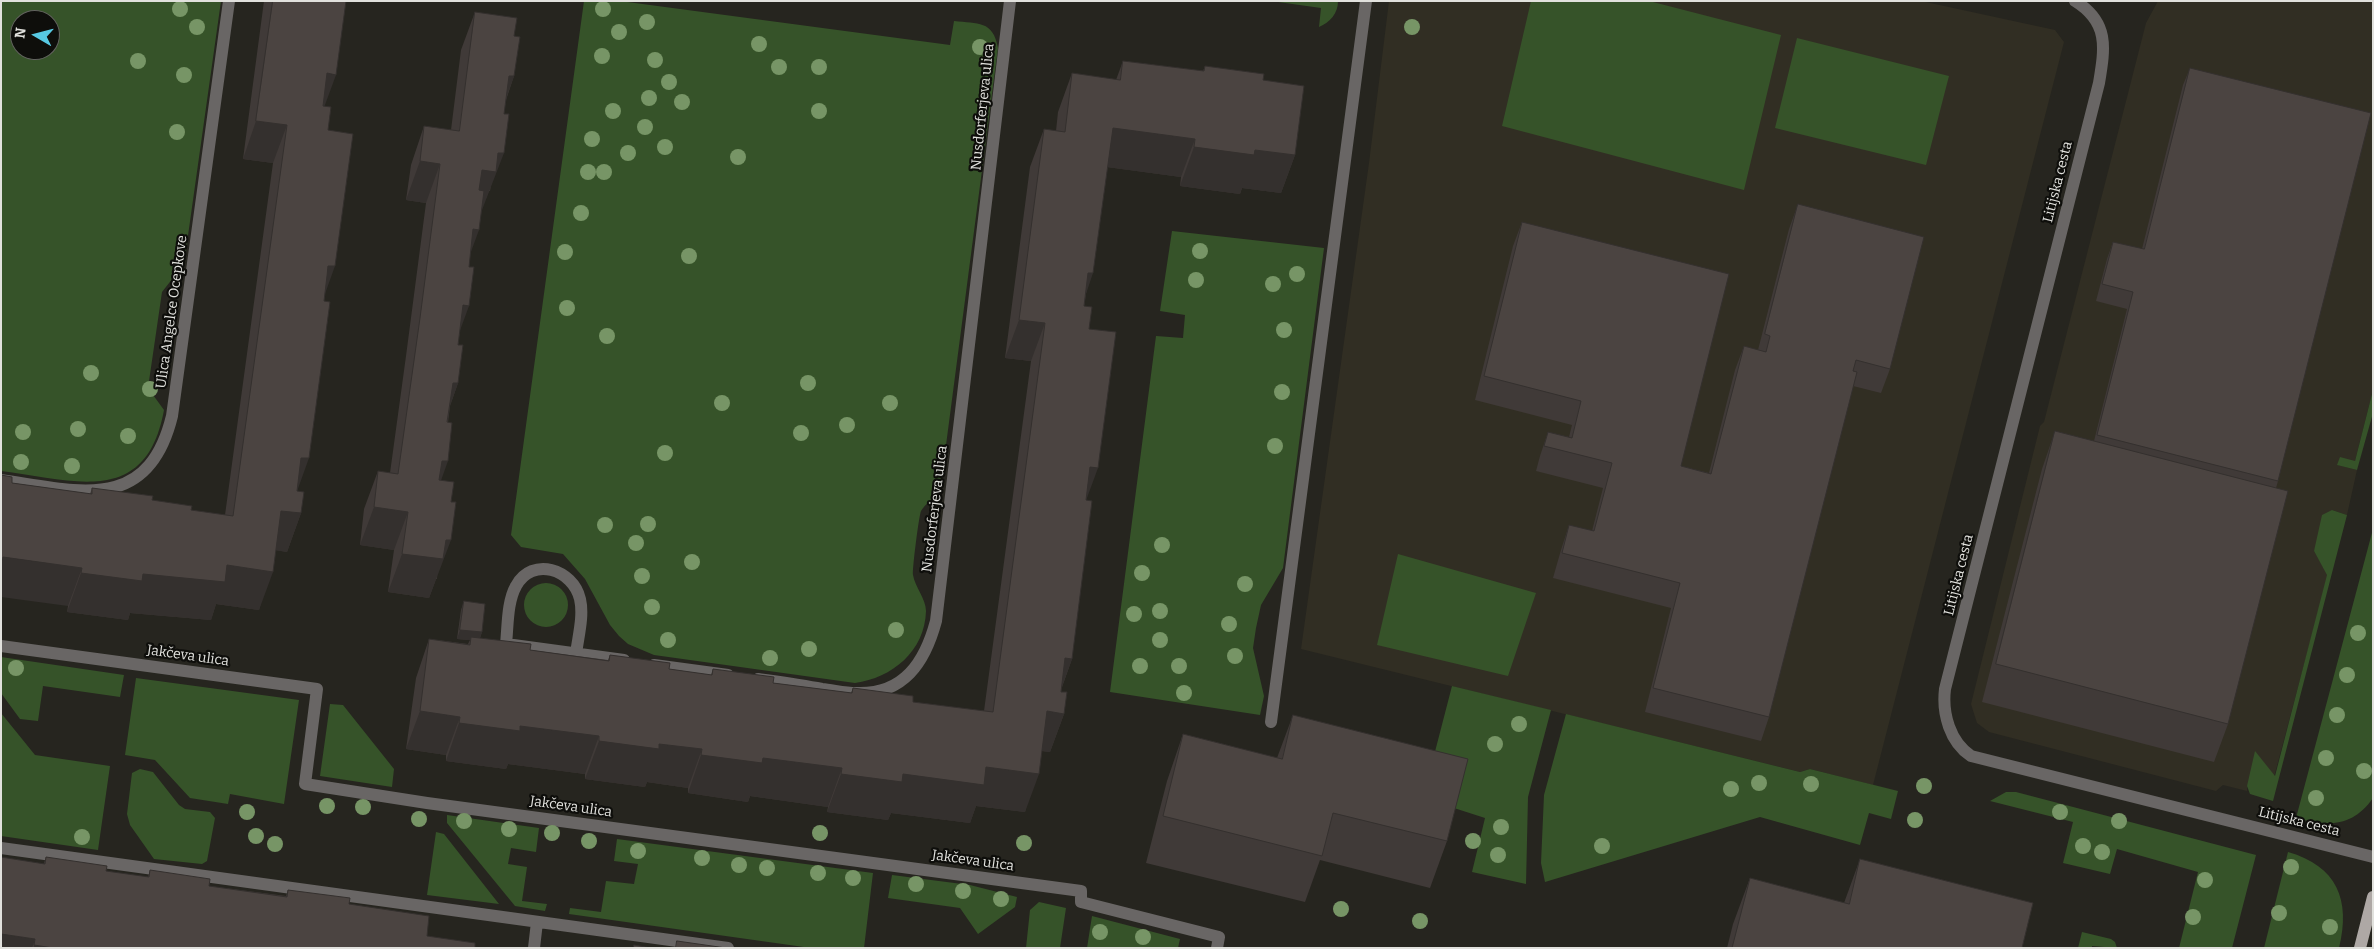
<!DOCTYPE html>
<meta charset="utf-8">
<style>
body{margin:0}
#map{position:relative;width:2374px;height:949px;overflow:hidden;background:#26251f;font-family:Bitter,serif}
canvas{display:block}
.frame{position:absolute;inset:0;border:2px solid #e1e1dd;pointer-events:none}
.north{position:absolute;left:10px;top:10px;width:50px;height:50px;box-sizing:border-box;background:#0e0e0b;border:1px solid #62625f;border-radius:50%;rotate:278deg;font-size:14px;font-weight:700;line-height:20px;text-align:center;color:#e1e1dd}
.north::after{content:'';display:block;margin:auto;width:18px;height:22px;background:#57c9e3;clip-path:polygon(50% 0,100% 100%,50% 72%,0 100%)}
</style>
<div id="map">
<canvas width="2374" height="949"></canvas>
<div class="frame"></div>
<div class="north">N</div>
</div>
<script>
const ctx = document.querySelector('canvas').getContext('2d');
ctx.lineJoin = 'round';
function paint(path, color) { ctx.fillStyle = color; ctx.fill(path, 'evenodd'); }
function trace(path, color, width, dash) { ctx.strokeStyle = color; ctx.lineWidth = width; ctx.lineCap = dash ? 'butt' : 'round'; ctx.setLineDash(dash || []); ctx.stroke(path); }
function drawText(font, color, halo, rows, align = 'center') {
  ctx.font = font + ' Bitter,serif'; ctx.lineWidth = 4.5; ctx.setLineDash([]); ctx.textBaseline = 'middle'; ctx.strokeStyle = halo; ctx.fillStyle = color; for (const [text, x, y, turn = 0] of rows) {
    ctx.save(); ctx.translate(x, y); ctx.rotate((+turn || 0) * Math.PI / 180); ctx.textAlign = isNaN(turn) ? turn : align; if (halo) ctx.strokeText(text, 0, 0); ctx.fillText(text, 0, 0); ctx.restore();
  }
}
paint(new Path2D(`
 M1389,1H1921L2055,30L2064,42L1873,785L1810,769L1800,772L1301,649L1369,163Z
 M2158,1H2373V390L2355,461L2338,465L2357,470L2347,515L2332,510L2314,551L2328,575L2274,777L2247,786V791L2223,785L2216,791L1989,732L1977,723L1971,704L2040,426L2044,422L2146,23Z`), '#312e23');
paint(new Path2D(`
 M1,1H221L184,264L162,292L148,388L164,410C146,508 74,480 1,471ZM20,20H50V50H20Z
 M584,1H620L950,45L954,21C978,24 993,20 998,48L940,491C935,497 925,504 921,511C919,515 912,570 913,575C915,587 926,599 926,611C925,651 892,678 855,683L654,655L628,644L619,636L610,625L585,579L563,554L521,547L511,535Z
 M1271,1H1338C1338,14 1330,22 1319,27L1321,8Z
 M1531,1H1649L1781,35L1744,190L1502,126Z
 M1797,38L1949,76L1926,165L1775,128Z
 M1172,231L1324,248L1283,568L1261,605L1256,628L1253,648L1264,696L1260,715L1110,692L1156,336L1183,338L1185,315L1160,311Z
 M2373,390V413L2357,470L2337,465L2340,457L2355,461Z
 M2332,510L2347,515L2273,801L2250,794L2247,786L2255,751L2275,776L2327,575L2314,551L2322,515Z
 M2373,529V798C2353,827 2327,827 2296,818Z
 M1398,554L1536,593L1508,676L1377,645Z
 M524 605a22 22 0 1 1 44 0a22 22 0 1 1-44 0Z
 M1,657L124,675L120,697L43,686L38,721L20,719L1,693Z
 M136,678L299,700L284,804L230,794L228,804L190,798L155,760L125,755Z
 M1452,686L1551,710L1528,797L1526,884L1472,872L1485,818L1423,798Z
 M330,704L343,705L394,769L392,787L320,776Z
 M1,713L35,755L110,766L98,850L1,836Z
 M1566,714L1800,772L1810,769L1898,791L1891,819L1869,813L1860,845L1760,817L1545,882L1541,863L1544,795Z
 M140,769L153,772L179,805L185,809L210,812L215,818L207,861L202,864L154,859L130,825L127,814L132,773Z
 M2006,792H2016L2256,855L2232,948H2179L2198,872L2117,849L2110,874L2063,863L2073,822L1990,801Z
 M447,815L539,828L536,852L511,848L508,864L527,867L522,901L547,904L545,911L515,906L447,823Z
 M436,832L444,834L499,904L427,895Z
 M617,839L873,873L864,948H811L569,914L570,908L601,912L606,881L634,884L638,864L614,861Z
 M2288,852C2337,866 2351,900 2339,948H2264Z
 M892,875L970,885L1017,897L1015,907L978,934L960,908L888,898Z
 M1039,902L1066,908L1060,948H1026L1030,910Z
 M1092,916L1180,939L1178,948H1087Z
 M2082,932L2111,939L2115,942L2117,948L2092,946V948H2078Z`), '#365329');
trace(new Path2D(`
 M2075,1C2109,22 2105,47 2099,83L1945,689C1942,714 1950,742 1971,756L2373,857
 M1,480C78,491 148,514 172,416L229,1
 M1,646L317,689L305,784L427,803L1081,891V902L1219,937L1217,948
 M576,654C578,637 584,616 580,599C573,569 532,556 516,586C507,602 508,626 506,644L624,660
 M654,665L728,675
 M758,679C779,682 801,685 822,689C833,690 845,693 856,693C904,695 925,662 936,621L1010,1
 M1271,722L1366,1
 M1,848L728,948
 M534,948L537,922`), '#696665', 12);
trace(new Path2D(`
 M2360,948L2373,897`), '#aea8a5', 12);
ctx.fillStyle = '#779566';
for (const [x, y] of [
 [180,9],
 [603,9],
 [647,22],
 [197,27],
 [1412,27],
 [619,32],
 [759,44],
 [980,47],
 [602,56],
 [655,60],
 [138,61],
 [779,67],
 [819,67],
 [184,75],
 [669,82],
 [649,98],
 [682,102],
 [613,111],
 [819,111],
 [645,127],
 [177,132],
 [592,139],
 [665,147],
 [628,153],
 [738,157],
 [588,172],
 [604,172],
 [581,213],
 [1200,251],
 [565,252],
 [689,256],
 [1297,274],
 [1196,280],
 [1273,284],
 [567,308],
 [1284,330],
 [607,336],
 [91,373],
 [808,383],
 [150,389],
 [1282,392],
 [722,403],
 [890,403],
 [847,425],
 [78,429],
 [23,432],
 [801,433],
 [128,436],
 [1275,446],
 [665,453],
 [21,462],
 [72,466],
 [648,524],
 [605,525],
 [636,543],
 [1162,545],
 [692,562],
 [1142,573],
 [642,576],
 [1245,584],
 [652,607],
 [1160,611],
 [1134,614],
 [1229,624],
 [896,630],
 [2358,633],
 [668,640],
 [1160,640],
 [809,649],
 [1235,656],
 [770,658],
 [1140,666],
 [1179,666],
 [16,668],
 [2347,675],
 [1184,693],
 [2337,715],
 [1519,724],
 [1495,744],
 [2326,758],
 [2364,771],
 [1759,783],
 [1811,784],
 [1924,786],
 [1731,789],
 [2316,798],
 [327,806],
 [363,807],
 [247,812],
 [2060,812],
 [419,819],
 [1915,820],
 [464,821],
 [2119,821],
 [1501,827],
 [509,829],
 [552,833],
 [820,833],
 [256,836],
 [82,837],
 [589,841],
 [1473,841],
 [1024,843],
 [275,844],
 [1602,846],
 [2083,846],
 [638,851],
 [2102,852],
 [1498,855],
 [702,858],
 [739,865],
 [2291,867],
 [767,868],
 [818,873],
 [853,878],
 [2205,880],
 [916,884],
 [963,891],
 [1001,899],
 [1341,909],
 [2279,913],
 [2193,917],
 [1420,921],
 [2330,927],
 [1100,932],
 [1143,937]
]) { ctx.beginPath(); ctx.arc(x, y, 8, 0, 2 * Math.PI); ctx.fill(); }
paint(new Path2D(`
 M264,1H346L324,106L328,130L325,293L297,491L301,513L287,552L276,550L259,610L216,604L211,620L130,613L128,620L67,612L68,606L12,483L90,494L92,488L152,500L191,510L225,515L273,163L243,159Z
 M475,12L514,36V76L506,100L490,191H489L481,210L470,253L458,345V383L450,406L441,480L437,579H436L429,598L388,592L394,550L360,545L364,509L378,471L390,473L406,356L426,203L406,200L411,165L424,126L451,130L461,50Z
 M1123,61L1203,71L1205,66L1263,80L1295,155L1281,193L1242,188L1240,194L1180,186L1181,177L1107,167L1084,306L1089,329L1086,499L1072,659L1061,690L1064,714L1050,752L1042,751L1025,812L976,806L970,823L891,813L888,820L827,812L828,807L750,796L748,802L688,793V788L647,782L645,787L585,779V774L508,764L506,769L446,761V755L406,749L416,678L429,639L468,644L470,640L457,639L461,610L464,601L482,632L480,638L530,650L608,660L610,655L669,669L711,675L713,669L773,683L851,693L853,688L913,702L984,711L1031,361L1005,358L1030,167L1044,129L1056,131L1058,112L1072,73L1116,80Z
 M2190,68L2278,481L2276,488L2228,724L2214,762L1982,702L2042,469L2055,431L2094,441L2127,309L2096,301L2107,259L2113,242L2142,249L2183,85Z
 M1798,204L1890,369L1881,393L1853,386L1769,717L1761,741L1645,712L1671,608L1553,578L1561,550L1569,525L1592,531L1603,488L1536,471L1540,456L1548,432L1569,437L1572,425L1475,400L1513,246L1522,222L1681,466L1709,473L1735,370L1744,346L1758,350L1789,229Z
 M1293,715L1447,841L1430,888L1320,860L1305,902L1146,863L1167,781L1183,734L1277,758Z
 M46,857L106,871L148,877L150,870L209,886L286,896L288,890L349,904L427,936L475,948H1L44,863Z
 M1860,859L2022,948H1727L1733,924L1750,878L1844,903Z`), '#403a38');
paint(new Path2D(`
 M327,73L336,75L322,113Z
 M509,76H514L500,115Z
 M256,121L287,125L273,163L243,159Z
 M1113,128L1195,139L1181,177L1099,166Z
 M1194,147L1255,150L1295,155L1281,193L1242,188L1240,194L1180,186Z
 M498,153H504L482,210L468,208L482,170Z
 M420,161L440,164L426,203L406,200Z
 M473,229L479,230L465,268Z
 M328,266H335L321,305Z
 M1088,273H1093L1080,312Z
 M463,305L469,306L455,344Z
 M1019,320L1045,323L1031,361L1005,358Z
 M453,383H458L444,422Z
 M301,458H309L295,497Z
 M442,461H448L434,500Z
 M1090,467L1098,468L1084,506Z
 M374,507L408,512L394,550L360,545Z
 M281,511L301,513L287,552L267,549Z
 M446,540H451L429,598L388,592L402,554Z
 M3,557L82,568L68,606L1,597V562Z
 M227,565L273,572L259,610L216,604L211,620L130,613L128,620L67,612L81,573L143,574Z
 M460,630L482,632L479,641L471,637L470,640L457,639Z
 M1065,658L1072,659L1058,697Z
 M420,711L460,717L446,755L406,749Z
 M1047,711L1064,714L1050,752L1033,750Z
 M459,723L520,726L599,736L585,774L508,764L506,769L446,761Z
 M599,741L659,744L702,749L688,788L647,782L645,787L585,779Z
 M701,755L763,758L842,768L828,807L750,796L748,802L688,793Z
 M986,767L1039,774L1025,812L976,806L970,823L891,813L888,820L827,812L841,774H903Z
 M1,934L35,939L32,948H1Z
 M34,945L53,948H34Z`), '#34302e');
const building = new Path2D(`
 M273,1H346L336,75L327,73L323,106L331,107L328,130L353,134L335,266H328L327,276L324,301L330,302L309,458H301L297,491L304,492L301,513L281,511L273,572L227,565L225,582L143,574L142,581L81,573L82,568L3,557L2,563H1V475L12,477V483L92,494V488L153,496L152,500L192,506L191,510L233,516L287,125L256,121Z
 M475,12L517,18L514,36L520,37L514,76H509L504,114H509L504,153H498L496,172L482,170L479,190L484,191L479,230L473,229L469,267H474L469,306L463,305L458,345H463L458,383H453L447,422L452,423L448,461H442L439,480L454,482L451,502H456L451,540H446L443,559L402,554L408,512L374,507L378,471L398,474L420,318L440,164L420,161L424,126L459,131Z
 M1123,61L1204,71L1205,66L1264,74L1263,80L1304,86L1295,155L1255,150L1254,155L1194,147L1195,139L1113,128L1093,273H1088L1084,306L1092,307L1089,329L1116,332L1098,468L1090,467L1086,500L1092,501L1072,659L1065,658L1061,692H1067L1064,714L1047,711L1039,774L986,767L984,785L903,774L902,782L841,774L842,768L763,758L762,763L701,755L702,749L659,744V749L599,741V736L520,726V731L459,723L460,717L420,711L429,639L470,645L471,637L531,644L530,650L609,661L610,655L670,663L669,669L712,675L713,669L774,677L773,683L852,693L853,688L913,696V702L993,712L1045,323L1019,320L1044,129L1065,132L1072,73L1120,80Z
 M2190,68L2371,113L2278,481L2097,435L2133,292L2102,284L2113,242L2144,249Z
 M1798,204L1924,237L1890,369L1856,360L1853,371L1857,372L1769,717L1653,688L1680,583L1562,553L1569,525L1594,531L1612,463L1544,446L1548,432L1572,438L1581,401L1484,376L1522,222L1729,274L1681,466L1711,474L1744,346L1766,352L1770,336L1765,334Z
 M2055,431L2288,491L2228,724L1996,664Z
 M464,601L485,604L482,632L460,630Z
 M1293,715L1468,759L1447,841L1333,813L1322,856L1163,816L1183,734L1282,759Z
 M1,857L45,864L46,857L107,866L106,871L149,877L150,870L210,879L209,886L287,897L288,890L350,898L349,904L429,916L427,936L475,943V948H53L34,945L35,939L1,934Z
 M1860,859L2033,903L2022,948H1732L1750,878L1849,904Z
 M677,941L726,948H676Z
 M634,945L651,948H634Z`);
paint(building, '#4b4441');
trace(building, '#34302e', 1);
drawText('14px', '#e1e1dd', '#0e0e0b', [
 ["Nusdorferjeva ulica",983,107,-84],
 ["Litijska cesta",2058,182,-76],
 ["Ulica Angelce Ocepkove",172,312,-82],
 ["Nusdorferjeva ulica",935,509,-83],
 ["Litijska cesta",1959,575,-76],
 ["Jakčeva ulica",188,656,8],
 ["Jakčeva ulica",571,807,8],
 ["Litijska cesta",2299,822,14],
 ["Jakčeva ulica",973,861,8]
]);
</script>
